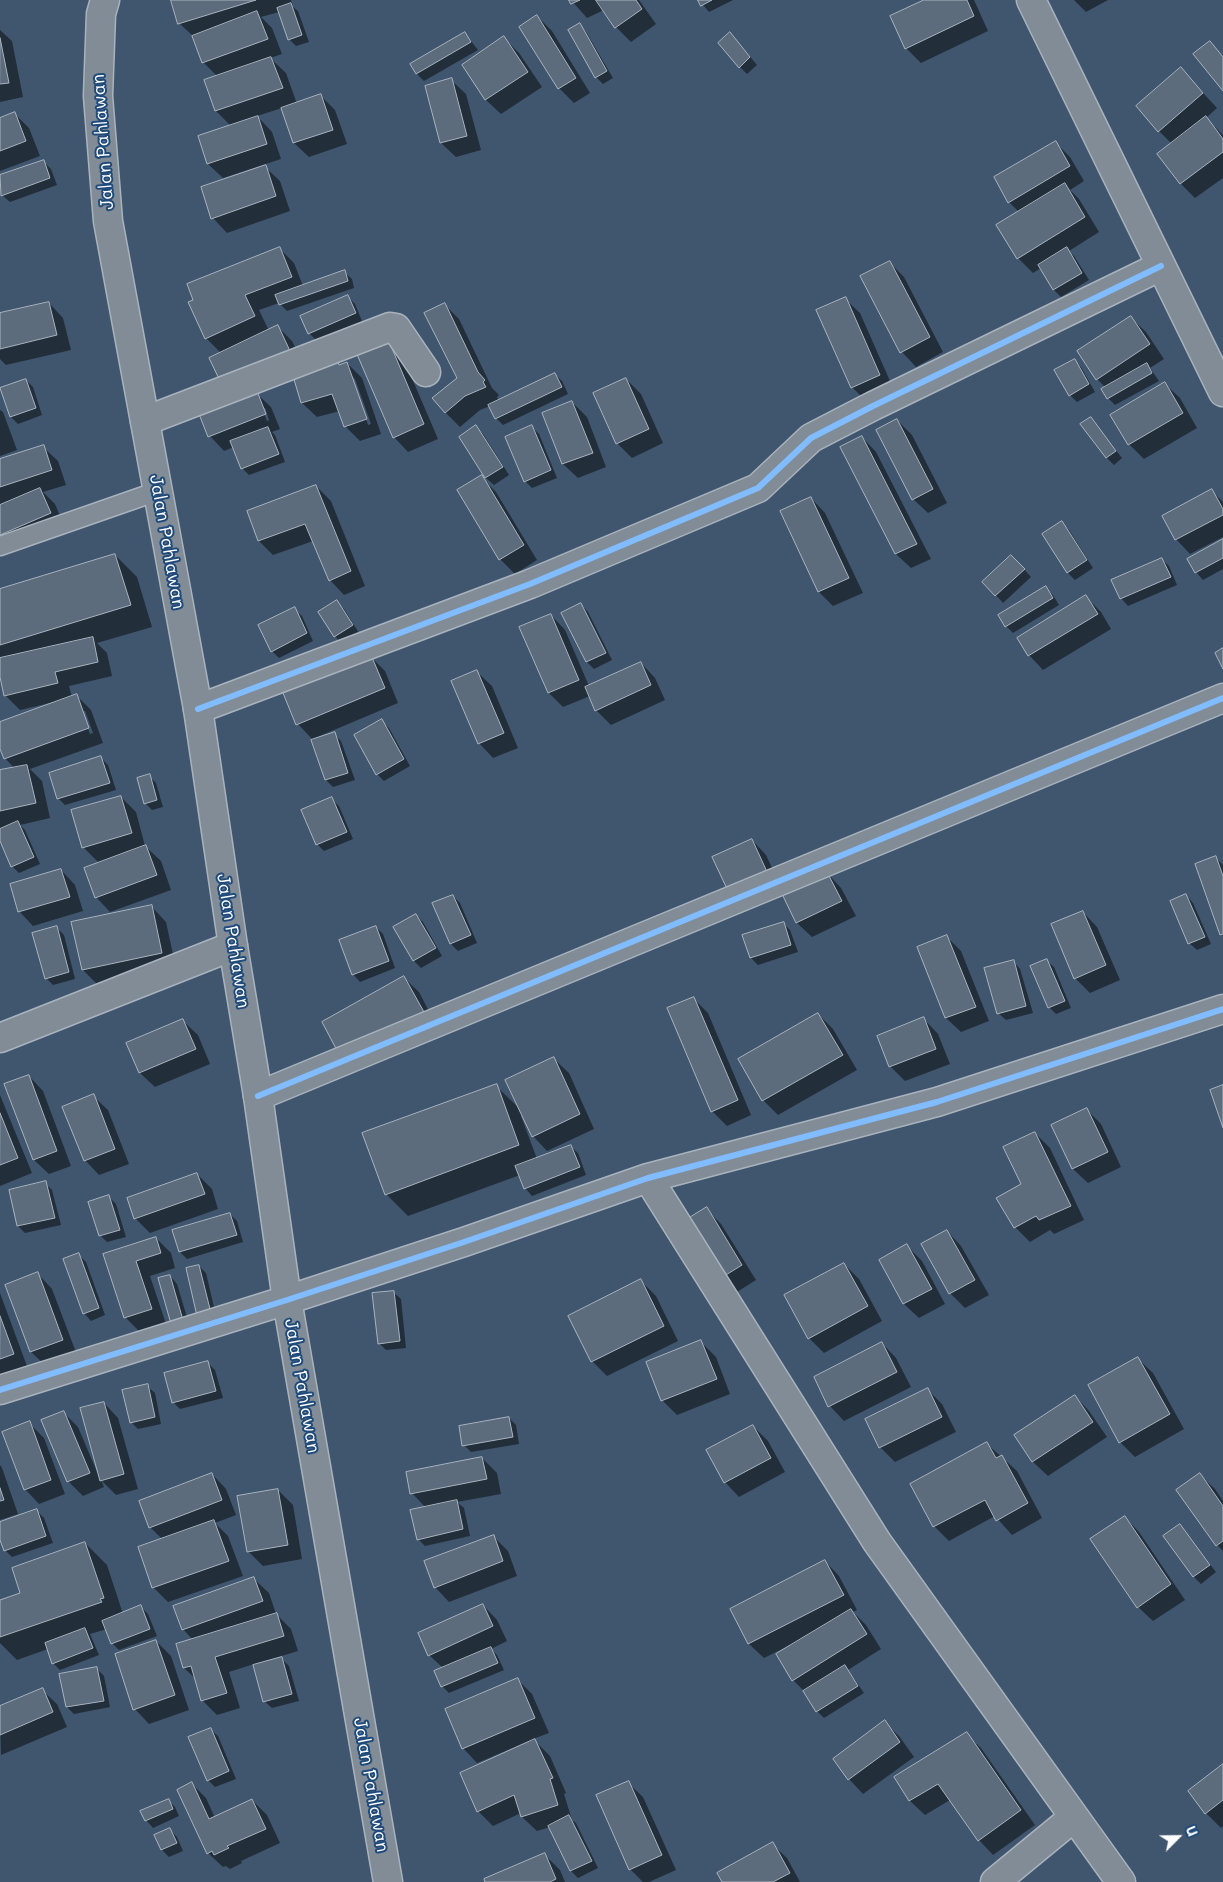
<!DOCTYPE html>
<style>
body{margin:0}
#map{position:relative;width:1223px;height:1882px;overflow:hidden;background:#40566e;font-family:Mali,sans-serif}
canvas{display:block}
.north{position:absolute;left:1153px;top:1812px;width:50px;height:50px;-webkit-text-stroke:4px #1f4a7a;paint-order:stroke;rotate:67deg;font-size:14px;font-weight:700;line-height:20px;text-align:center;color:#fff}
.north::after{content:'';display:block;margin:auto;width:18px;height:22px;background:#fff;clip-path:polygon(50% 0,100% 100%,50% 72%,0 100%)}
</style>
<div id="map">
<canvas width="1223" height="1882"></canvas>
<div class="north">U</div>
</div>
<script>
const ctx = document.querySelector('canvas').getContext('2d');
ctx.lineJoin = 'round';
function paint(path, color) { ctx.fillStyle = color; ctx.fill(path, 'evenodd'); }
function trace(path, color, width, dash) { ctx.strokeStyle = color; ctx.lineWidth = width; ctx.lineCap = dash ? 'butt' : 'round'; ctx.setLineDash(dash || []); ctx.stroke(path); }
function drawText(font, color, halo, rows, align = 'center') {
  ctx.font = font + ' Mali,sans-serif'; ctx.lineWidth = 4; ctx.setLineDash([]); ctx.textBaseline = 'middle'; ctx.strokeStyle = halo; ctx.fillStyle = color; for (const [text, x, y, turn = 0] of rows) {
    ctx.save(); ctx.translate(x, y); ctx.rotate((+turn || 0) * Math.PI / 180); ctx.textAlign = isNaN(turn) ? turn : align; if (halo) ctx.strokeText(text, 0, 0); ctx.fillText(text, 0, 0); ctx.restore();
  }
}
paint(new Path2D(`
 M172,0H291L293,7L298,11L309,42L296,46L289,39L279,12L261,17L272,28L282,54L270,58L286,73L297,104L321,96L335,110L347,144L309,157L294,143L282,108L257,116L272,132L281,159L223,178L208,164L199,137L231,126L216,111L205,81L218,77L204,63L194,37L179,23Z
 M571,0H639L656,24L631,42L616,27L604,10L587,18Z
 M699,0H733L709,12Z
 M927,0H974L988,31L921,63L906,48Z
 M1074,0H1108L1086,12Z
 M537,16L552,31L590,93L574,103L559,88L521,27Z
 M579,25L586,32L613,78L603,84L596,77Z
 M0,30L12,41L23,97L0,102Z
 M465,33L478,50L424,81L417,74L412,64Z
 M504,38L519,53L542,87L501,114L486,100L464,65Z
 M737,41L757,65L747,74L740,67Z
 M1181,69L1217,108L1206,118L1223,135V178L1195,198L1181,184L1158,154L1172,144L1159,131Z
 M451,80L466,94L481,150L456,157L441,143L426,87Z
 M15,114L29,128L40,156L0,171V120Z
 M1055,142L1070,157L1084,181L1070,190L1079,199L1099,232L1069,251L1074,256L1089,280L1061,297L1054,290L1041,268L1033,273L1018,258L1019,212L1009,202Z
 M44,162L51,169L57,185L10,202L2,195L0,188V177Z
 M265,167L280,181L290,211L227,233L213,218Z
 M279,248L294,263L303,286L344,272L352,279L354,288L287,311L279,303L259,310L269,331L278,327L292,341L304,365L221,353L206,338L194,301Z
 M889,262L904,277L943,352L916,367L902,352L862,276Z
 M348,297L355,304L362,321L316,340L309,333Z
 M845,299L860,313L894,390L867,402L852,387Z
 M49,303L63,318L71,350L6,365L0,359V314Z
 M444,304L459,319L492,388L499,395L497,397L499,401L555,374L562,381L568,394L503,425L496,418L490,406L480,410L460,427L445,412L458,379Z
 M1131,318L1146,332L1164,359L1150,368L1159,381L1115,405L1108,398L1106,388L1097,379Z
 M387,340L402,355L438,439L408,452L394,437Z
 M1074,360L1081,367L1095,392L1077,402L1070,395Z
 M338,363L340,366L347,363L362,378L381,434L360,441L345,426L340,411L317,417L302,403L294,377ZM351,375L355,379L371,424L368,425Z
 M626,379L641,394L663,443L632,458L617,443Z
 M26,380L33,387L42,415L18,424L11,417Z
 M1165,384L1180,398L1197,428L1144,459L1129,444Z
 M256,393L271,407L280,429L272,432L275,435L285,462L249,475L242,468L234,447L224,451L210,436ZM262,408H265L269,420L267,421Z
 M572,402L587,417L606,467L578,478L563,464L544,413Z
 M0,410L3,412L17,450L0,456Z
 M1091,419L1122,458L1114,465L1107,458Z
 M897,420L912,435L947,503L928,513L913,499Z
 M476,427L483,434L509,475L494,485L486,478L461,437Z
 M532,427L539,434L557,478L532,488L525,481Z
 M862,437L876,452L931,559L911,568L896,554L842,447Z
 M43,447L58,461L66,485L43,492L55,504L65,528L0,556V461Z
 M481,477L496,492L537,560L515,574L500,559Z
 M316,486L331,501L365,586L344,595L330,580L313,541L273,555L259,541L248,512Z
 M1212,491L1223,502V537L1190,554L1176,539Z
 M811,498L825,513L863,593L833,606L819,592L782,512Z
 M1062,523L1069,530L1093,568L1075,580L1068,573L1043,535Z
 M1223,541V569L1203,580L1196,572Z
 M115,555L137,577L152,627L97,643L107,653L112,676L69,686L72,697L77,696L91,710L103,743L30,769L42,781L50,818L20,825L25,830L40,864L19,873L12,866L0,838V772L15,769L5,758L0,745V723L55,704L54,702L20,710L5,695L0,672V590ZM82,711H85L93,733L90,734Z
 M1162,559L1169,566L1177,585L1128,606L1121,598Z
 M1018,563L1031,577L1003,603L984,582Z
 M1046,588L1053,595L1059,605L1013,633L1006,626Z
 M1086,597L1101,612L1111,629L1043,670L1029,655Z
 M337,602L344,609L359,633L342,644L335,636L320,613Z
 M581,604L588,612L612,660L594,669L587,662L563,613Z
 M294,609L302,616L313,641L279,658L272,651Z
 M551,615L565,630L589,686L641,663L655,678L665,700L611,725L596,710L590,696L563,707L549,693Z
 M371,657L385,671L398,703L315,738L316,740L334,734L341,741L355,780L333,787L326,780L312,739L298,724L284,693Z
 M477,672L492,686L518,748L493,758L479,743Z
 M382,721L389,728L410,766L384,781L377,774Z
 M101,758L108,765L116,790L65,805L58,798Z
 M149,776L156,783L163,807L152,810L145,803Z
 M121,797L136,812L145,846L161,861L171,890L110,912L96,897L100,864L83,847Z
 M332,799L339,806L353,839L324,851L317,844Z
 M752,840L766,855L782,889L714,858Z
 M1216,858L1223,865V936L1221,934Z
 M61,870L75,885L83,911L33,926L19,911Z
 M827,873L841,888L856,916L812,937L797,923L784,895Z
 M1186,895L1193,903L1211,944L1197,950L1189,943Z
 M453,896L460,903L477,943L458,951L451,944Z
 M152,907L166,922L176,968L97,984L83,970Z
 M1083,912L1097,927L1120,980L1090,993L1075,978Z
 M416,915L423,922L442,956L421,968L414,961Z
 M783,923L790,930L798,952L758,965L751,958L743,936Z
 M56,927L64,935L75,979L53,985L46,978Z
 M376,927L383,934L395,968L360,982L353,974Z
 M946,936L961,951L989,1021L961,1032L946,1018Z
 M1046,960L1054,967L1071,1008L1056,1014L1049,1007Z
 M1013,961L1020,969L1033,1013L1006,1020L998,1013Z
 M404,978L419,992L437,1027L357,1072L342,1057Z
 M693,998L708,1013L751,1115L727,1126L712,1111Z
 M818,1014L833,1029L857,1070L778,1115L763,1100L740,1060Z
 M924,1019L938,1034L950,1064L905,1081L890,1066Z
 M183,1021L198,1035L210,1064L155,1087L140,1073L128,1044Z
 M554,1059L569,1073L594,1129L547,1151L533,1136L523,1116H521L537,1159L570,1146L578,1153L586,1175L532,1196L525,1188L520,1175L408,1216L386,1194L496,1086L520,1109Z
 M29,1076L43,1091L71,1166L49,1174L34,1160Z
 M0,1095L32,1173L0,1186Z
 M93,1096L108,1110L129,1164L99,1175L85,1160Z
 M1087,1110L1101,1124L1121,1167L1088,1183L1073,1169Z
 M1035,1133L1050,1148L1084,1220L1054,1234L1050,1230L1030,1242L1015,1227L998,1198L1023,1185Z
 M197,1174L212,1189L218,1209L150,1233L135,1218Z
 M45,1183L52,1190L61,1225L25,1233L18,1226L10,1191Z
 M109,1197L116,1204L126,1237L107,1242L100,1235Z
 M706,1209L721,1224L756,1280L737,1292L722,1277Z
 M230,1214L237,1221L243,1242L187,1259L180,1252Z
 M947,1231L961,1246L989,1295L965,1308L950,1293Z
 M156,1238L171,1253L175,1268L150,1276L166,1324L140,1332L126,1318L105,1255Z
 M907,1246L922,1261L945,1304L919,1318L904,1304L881,1260Z
 M79,1255L86,1262L105,1315L91,1321L84,1313Z
 M844,1264L859,1279L882,1321L824,1353L809,1338Z
 M199,1266L206,1273L217,1320L205,1322Z
 M38,1274L52,1289L77,1355L46,1366L31,1352L7,1286Z
 M170,1276L177,1284L192,1334L160,1279Z
 M641,1281L656,1296L678,1341L607,1376L592,1361Z
 M393,1292L401,1299L406,1348L386,1350L379,1343Z
 M0,1293L28,1369L2,1378L0,1375Z
 M701,1342L716,1357L730,1394L677,1415L662,1400Z
 M882,1343L896,1358L911,1387L844,1421L830,1406Z
 M1138,1359L1153,1373L1184,1429L1135,1457L1120,1442Z
 M208,1363L215,1370L223,1398L180,1409L173,1402Z
 M147,1386L155,1393L161,1424L138,1429L131,1422Z
 M928,1390L942,1404L956,1432L895,1462L880,1447Z
 M1075,1396L1089,1411L1107,1437L1048,1476L1033,1462L1016,1435Z
 M104,1403L118,1418L138,1489L116,1495L101,1480L104,1487L83,1496L68,1481L63,1412L78,1427L97,1472L99,1471Z
 M509,1418L516,1425L519,1444L471,1452L464,1445Z
 M29,1423L44,1438L65,1494L39,1504L25,1489Z
 M753,1426L768,1441L785,1472L739,1497L725,1482Z
 M987,1444L1017,1471L1042,1518L1012,1535L995,1516L949,1541L934,1526Z
 M482,1458L497,1473L501,1494L457,1502L464,1508L470,1536L425,1546L418,1539L426,1508L412,1493Z
 M0,1465L2,1468L18,1514L0,1520Z
 M212,1474L226,1489L236,1515L215,1523L228,1536L243,1576L168,1602L153,1587L162,1539L150,1527Z
 M1200,1475L1215,1489L1223,1501V1551L1217,1545Z
 M278,1490L293,1505L302,1559L263,1566L248,1551Z
 M37,1511L44,1518L53,1543L12,1557L5,1550L0,1537V1524Z
 M1125,1517L1139,1532L1185,1600L1153,1621L1138,1607Z
 M1180,1526L1216,1572L1201,1584L1194,1577Z
 M493,1536L508,1551L517,1576L449,1602L435,1587Z
 M85,1543L107,1565L123,1614L141,1607L148,1614L157,1636L119,1650L112,1643L107,1629L90,1634L99,1655L60,1670L53,1663L48,1649L17,1660L0,1643V1601L22,1593Z
 M825,1561L839,1576L857,1610L853,1612L866,1625L881,1649L848,1670L864,1693L824,1718L817,1711L805,1692L793,1680L790,1645L764,1658L749,1644L731,1609Z
 M254,1579L269,1593L276,1614L291,1629L298,1651L255,1664L256,1666L282,1659L289,1666L299,1701L272,1708L264,1701L254,1664L229,1672L240,1708L217,1715L202,1700L197,1680L184,1668L193,1640L183,1629Z
 M483,1605L497,1620L507,1641L491,1649L497,1655L504,1670L449,1693L442,1686L443,1668L429,1655Z
 M156,1641L171,1656L189,1710L149,1724L135,1709Z
 M96,1668L104,1676L110,1707L74,1714L67,1707Z
 M517,1679L532,1694L549,1733L533,1739L550,1756L566,1793L564,1794L572,1820L576,1823L598,1868L578,1878L571,1871L550,1827L537,1831L522,1817L521,1813L493,1826L478,1811L530,1743L529,1741L477,1763L463,1748Z
 M42,1690L57,1704L67,1727L1,1755L0,1708Z
 M884,1722L899,1736L914,1757L863,1794L849,1779Z
 M210,1729L218,1736L236,1779L215,1787L208,1780Z
 M966,1734L981,1748L1035,1825L993,1855L979,1840L950,1800L925,1815L910,1801L896,1778Z
 M1223,1766V1826L1221,1828L1206,1813L1190,1792Z
 M628,1783L643,1797L676,1870L649,1882H643L630,1869Z
 M192,1784L206,1798L215,1818L252,1800L267,1815L280,1843L241,1861L242,1863L230,1869L226,1866L223,1867L208,1853Z
 M168,1800L175,1807L179,1816L153,1828L146,1820Z
 M170,1830L177,1837L183,1851L169,1857L162,1850Z
 M772,1844L787,1858L800,1882H724Z
 M545,1855L560,1870L565,1882H486Z`), '#0007');
const building = new Path2D(`
 M171,0H256L178,24Z
 M569,0H580L571,4Z
 M596,0H636L642,9L615,28Z
 M698,0H712L701,6Z
 M924,0H967L974,16L905,49L890,16Z
 M291,3L302,35L288,40L277,8Z
 M257,11L268,39L202,63L192,36Z
 M537,15L576,78L558,89L519,27Z
 M580,23L607,71L595,78L568,30Z
 M465,32L471,42L416,74L410,64Z
 M730,32L750,57L739,68L718,43Z
 M504,36L528,72L485,100L462,65Z
 M0,38L9,83L0,84Z
 M1210,41L1223,57V91L1193,54Z
 M271,57L283,88L215,111L204,80Z
 M1181,67L1203,93L1158,132L1136,106Z
 M452,78L467,136L440,143L425,86Z
 M321,94L333,130L293,143L281,108Z
 M15,112L26,141L0,151V118Z
 M258,116L267,144L207,164L198,136Z
 M1206,116L1223,139V152L1180,184L1157,154Z
 M1056,141L1070,166L1008,203L994,177Z
 M44,160L50,178L1,196L0,175Z
 M266,165L276,196L211,219L201,187Z
 M1065,183L1085,217L1017,259L996,225Z
 M280,247L292,277L245,295L255,316L205,339L188,302L193,300L187,284Z
 M1067,247L1082,273L1053,290L1038,265Z
 M890,261L930,337L900,353L860,276Z
 M345,270L348,281L279,305L275,295Z
 M348,295L356,313L308,334L300,316Z
 M846,297L880,375L851,388L816,310Z
 M49,302L57,335L0,349V313Z
 M445,303L478,372L485,380L483,382L486,387L465,396L445,413L432,398L457,378L424,313Z
 M1131,316L1150,344L1096,380L1077,351Z
 M278,325L290,351L221,383L209,358Z
 M388,339L424,424L393,438L356,352Z
 M1075,359L1089,384L1069,396L1054,370Z
 M338,362L339,365L347,362L367,419L344,427L332,394L301,403L293,376Z
 M1147,363L1152,373L1107,399L1101,389Z
 M555,373L562,387L495,419L488,405Z
 M626,378L649,429L616,444L593,393Z
 M26,379L36,408L10,417L0,388Z
 M1165,382L1183,413L1128,445L1110,415Z
 M257,391L266,414L208,437L199,414Z
 M572,401L593,453L562,464L542,413Z
 M1091,417L1116,451L1106,458L1080,424Z
 M897,419L933,489L912,500L876,430Z
 M476,425L503,467L485,478L459,437Z
 M532,425L551,470L524,482L505,437Z
 M268,427L279,454L241,469L230,441Z
 M862,436L917,544L895,554L840,447Z
 M44,445L52,470L0,487V459Z
 M482,475L524,545L499,560L457,490Z
 M316,485L351,571L329,581L305,524L258,541L247,511Z
 M40,488L51,513L0,535V505Z
 M1212,489L1223,509V515L1175,540L1162,516Z
 M811,497L849,578L818,592L780,511Z
 M1062,521L1087,560L1067,573L1042,534Z
 M1223,539V558L1195,573L1187,559Z
 M115,554L131,605L0,645V589Z
 M1011,555L1025,569L995,596L982,582Z
 M1162,558L1171,577L1120,599L1111,580Z
 M1046,586L1053,598L1005,627L998,615Z
 M1086,595L1098,614L1028,656L1017,638Z
 M337,600L353,625L334,637L318,612Z
 M581,603L606,653L586,662L561,613Z
 M295,607L307,633L271,652L258,625Z
 M551,614L579,680L548,693L519,627Z
 M93,637L98,662L55,672L58,683L4,696L0,677V658Z
 M1223,648V669L1215,653Z
 M371,655L385,688L296,725L283,693Z
 M641,662L651,685L595,711L585,687Z
 M477,670L504,733L478,744L451,681Z
 M77,694L89,728L4,759L0,749V722Z
 M382,719L404,759L376,775L354,735Z
 M335,732L348,773L325,780L311,740Z
 M101,756L110,783L57,799L49,773Z
 M27,765L36,803L0,811V770Z
 M150,774L157,800L144,804L137,778Z
 M121,796L132,833L82,848L71,810Z
 M332,797L347,832L316,845L301,810Z
 M18,821L34,857L11,867L0,841V829Z
 M752,839L768,874L729,893L712,857Z
 M146,845L157,875L95,898L84,868Z
 M1216,856L1223,876V934L1220,935L1195,864Z
 M61,869L70,897L18,912L10,884Z
 M827,872L842,901L796,923L782,894Z
 M1186,894L1205,937L1188,944L1170,901Z
 M453,895L471,935L450,944L432,903Z
 M152,905L162,953L82,970L71,922Z
 M1083,911L1106,965L1074,979L1051,924Z
 M416,914L436,948L413,961L393,927Z
 M784,922L791,945L750,958L742,935Z
 M57,926L69,972L45,979L32,933Z
 M376,926L389,961L352,975L339,940Z
 M947,935L976,1007L945,1018L917,947Z
 M1047,959L1065,1001L1048,1008L1030,966Z
 M1014,960L1026,1006L997,1014L984,968Z
 M404,976L424,1012L341,1058L322,1022Z
 M694,997L738,1100L711,1112L667,1008Z
 M818,1013L843,1055L762,1101L738,1059Z
 M924,1017L936,1049L889,1067L877,1036Z
 M183,1019L196,1049L139,1073L126,1043Z
 M554,1057L580,1114L532,1137L505,1080Z
 M29,1075L57,1151L33,1160L4,1084Z
 M497,1084L519,1145L385,1195L362,1133Z
 M1223,1085V1128L1210,1090Z
 M94,1094L115,1149L84,1161L62,1107Z
 M1087,1108L1108,1152L1072,1169L1051,1125Z
 M0,1113L18,1158L0,1165Z
 M1035,1132L1071,1206L1039,1220L1036,1216L1014,1228L996,1198L1021,1184L1003,1147Z
 M571,1145L580,1167L524,1189L515,1166Z
 M197,1173L205,1194L134,1219L127,1198Z
 M46,1181L55,1218L17,1226L9,1190Z
 M109,1195L120,1230L99,1236L88,1202Z
 M707,1207L742,1265L721,1278L686,1220Z
 M230,1213L237,1235L179,1252L172,1230Z
 M947,1230L975,1280L949,1294L921,1244Z
 M156,1237L161,1253L136,1261L152,1309L124,1318L103,1254Z
 M907,1244L932,1289L903,1304L879,1260Z
 M79,1253L99,1308L83,1314L63,1259Z
 M844,1263L868,1306L808,1339L784,1295Z
 M199,1265L211,1313L197,1316L186,1268Z
 M38,1272L63,1340L30,1352L5,1285Z
 M170,1275L185,1327L173,1331L158,1278Z
 M641,1279L664,1326L591,1362L568,1316Z
 M394,1291L400,1341L378,1344L372,1293Z
 M0,1316L14,1354L0,1359Z
 M701,1340L717,1379L661,1401L646,1362Z
 M882,1342L897,1372L828,1407L814,1377Z
 M1138,1357L1170,1414L1119,1443L1088,1385Z
 M208,1361L216,1391L172,1403L164,1373Z
 M148,1384L155,1417L130,1423L122,1390Z
 M928,1388L942,1417L879,1448L865,1419Z
 M1075,1395L1093,1422L1032,1462L1014,1435Z
 M104,1402L124,1474L100,1481L80,1408Z
 M64,1411L90,1473L67,1482L41,1420Z
 M509,1417L513,1437L462,1446L459,1426Z
 M30,1421L51,1480L24,1490L2,1432Z
 M753,1425L771,1458L724,1483L706,1450Z
 M987,1442L996,1458L1002,1455L1028,1503L996,1521L985,1500L933,1527L910,1484Z
 M482,1457L487,1479L410,1494L406,1472Z
 M212,1473L222,1500L149,1528L139,1501Z
 M1200,1473L1223,1506V1541L1216,1546L1176,1490Z
 M0,1488L4,1500L0,1501Z
 M278,1489L288,1545L247,1552L237,1496Z
 M457,1500L463,1529L417,1540L410,1510Z
 M37,1509L46,1536L4,1551L0,1540V1522Z
 M1125,1516L1171,1584L1137,1608L1090,1539Z
 M214,1520L229,1561L152,1588L138,1547Z
 M1180,1524L1210,1565L1193,1577L1163,1536Z
 M494,1535L503,1561L434,1588L424,1561Z
 M85,1542L104,1598L100,1599L102,1602L0,1637V1600L20,1593L12,1568Z
 M825,1560L844,1595L748,1644L730,1609Z
 M254,1577L263,1601L182,1630L173,1606Z
 M483,1604L493,1626L428,1656L418,1633Z
 M141,1605L150,1629L111,1644L102,1621Z
 M851,1609L867,1634L792,1681L776,1654Z
 M277,1613L284,1636L215,1657L227,1693L201,1701L191,1666L183,1668L176,1644Z
 M85,1628L93,1648L52,1664L45,1643Z
 M156,1640L175,1695L133,1710L115,1654Z
 M491,1647L498,1663L441,1687L434,1671Z
 M282,1657L292,1694L263,1702L253,1665Z
 M845,1665L858,1686L816,1712L803,1691Z
 M97,1667L104,1701L66,1707L59,1674Z
 M518,1678L535,1718L462,1749L445,1709Z
 M43,1688L53,1712L0,1735V1706Z
 M885,1720L900,1742L848,1780L833,1759Z
 M211,1728L229,1771L207,1781L188,1737Z
 M967,1732L1021,1810L978,1841L938,1784L909,1801L894,1777Z
 M535,1739L553,1778L550,1779L558,1805L521,1817L514,1795L477,1812L460,1773Z
 M1223,1764V1800L1205,1814L1188,1791Z
 M629,1781L662,1855L629,1870L596,1795Z
 M192,1782L209,1819L252,1799L266,1829L227,1846L229,1848L214,1855L212,1851L207,1854L177,1790Z
 M169,1799L173,1809L145,1821L140,1811Z
 M569,1815L592,1861L570,1871L548,1826Z
 M170,1828L177,1843L161,1850L154,1835Z
 M773,1842L790,1873L773,1882H722L717,1873Z
 M545,1853L556,1879L550,1882H485L484,1879Z`);
paint(building, '#5c6c7d');
trace(building, '#a9b3be', 1);
const lane = new Path2D(`
 M0,546L158,491`);
const street = new Path2D(`
 M1031,0L1223,392
 M145,421L390,327L396,328L426,372
 M198,709L530,584L758,488L811,438L873,406L1161,266
 M0,1038L233,946
 M258,1096L1223,698
 M648,1178L877,1542L1121,1882
 M0,1390L287,1300L464,1242L648,1178L937,1102L1223,1009
 M995,1882L1074,1817`);
const highway = new Path2D(`
 M105,0L101,14L98,96L108,221L198,709L233,946L258,1096L287,1300L388,1882`);
trace(lane, '#a9b3be', 21);
trace(street, '#a9b3be', 31);
trace(highway, '#a9b3be', 31);
trace(lane, '#818c97', 18);
trace(street, '#818c97', 28);
trace(highway, '#818c97', 28);
trace(new Path2D(`
 M198,709L530,584L758,488L811,438L873,406L1161,266
 M258,1096L1223,698
 M0,1390L287,1300L464,1242L648,1178L937,1102L1223,1009`), '#80bcff', 6);
drawText('18px', '#fff', '#1f4a7a', [
 ["Jalan Pahlawan",103,142,-94],
 ["Jalan Pahlawan",167,542,80],
 ["Jalan Pahlawan",233,941,81],
 ["Jalan Pahlawan",302,1386,80],
 ["Jalan Pahlawan",371,1785,80]
]);
</script>
